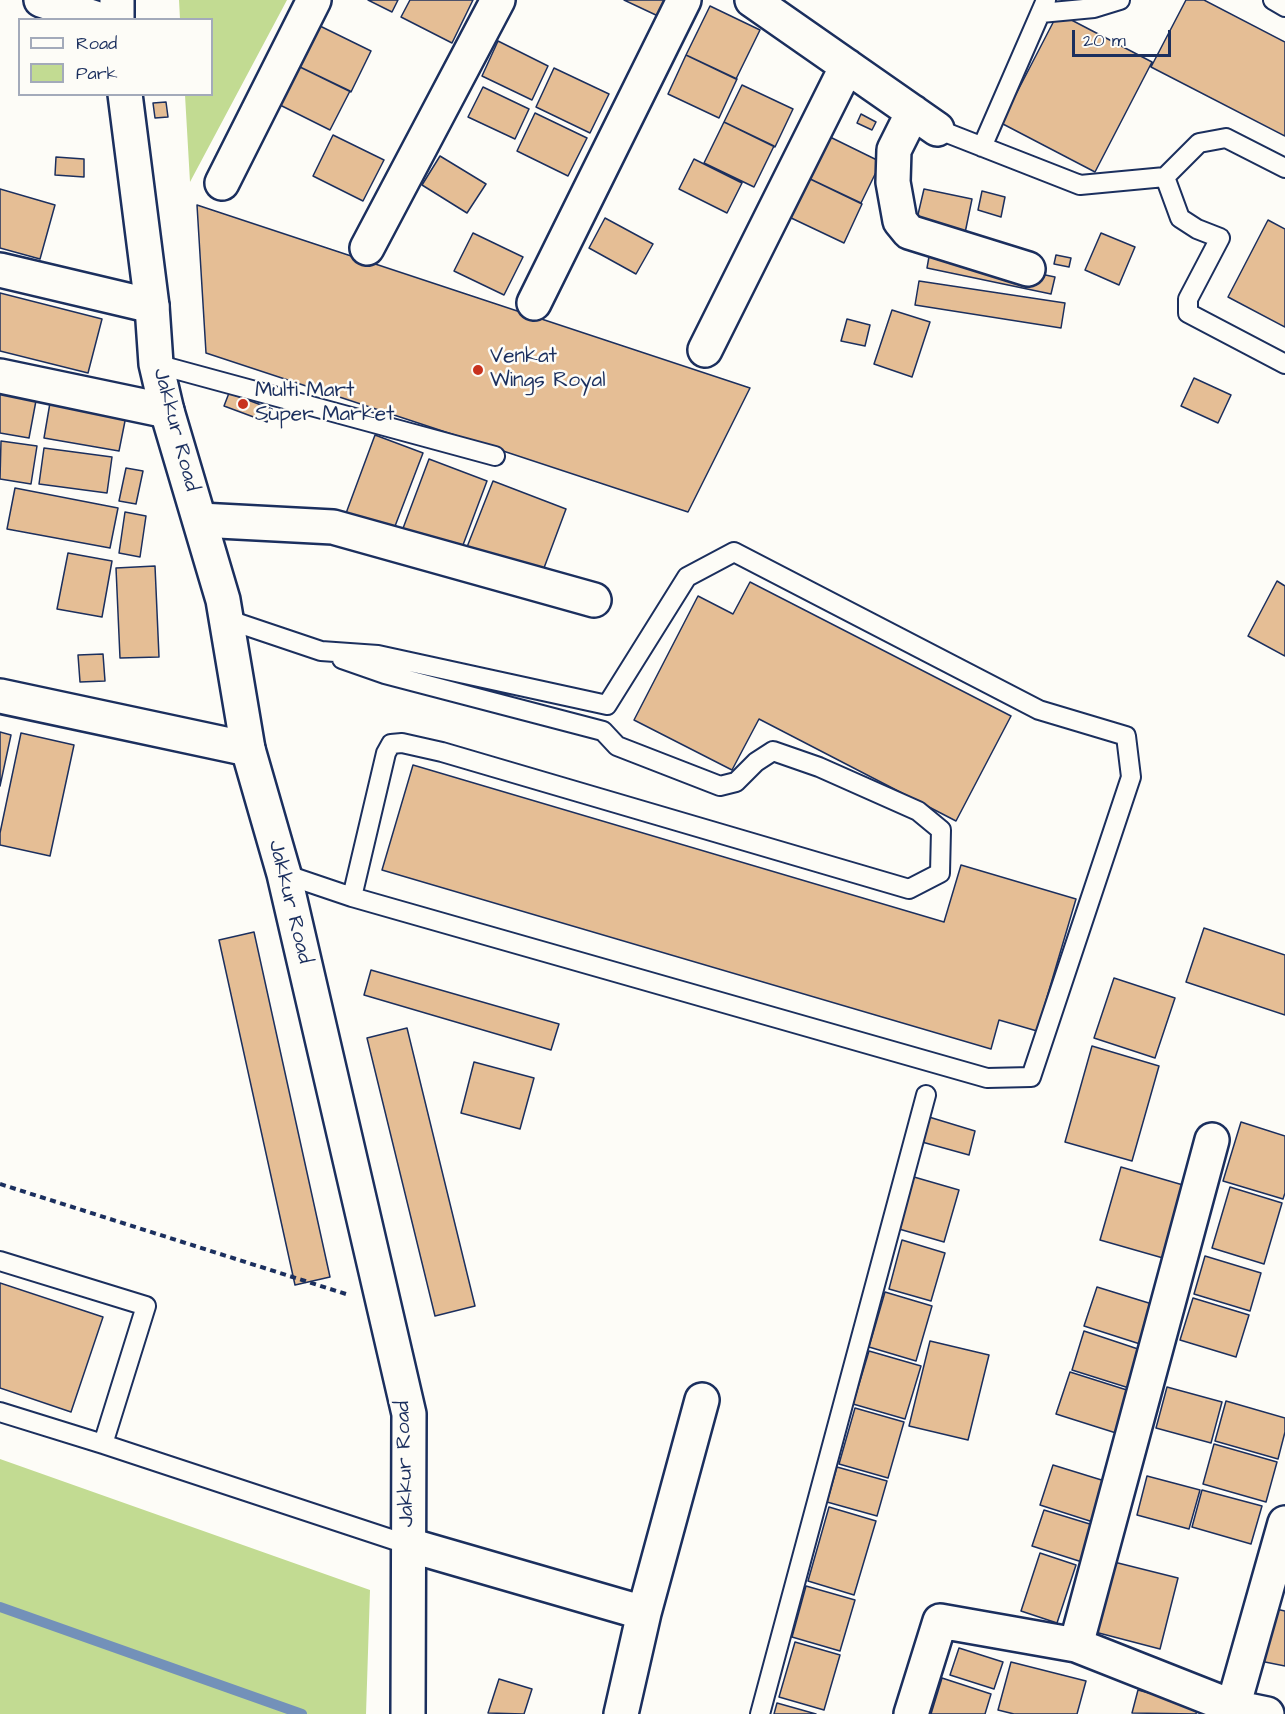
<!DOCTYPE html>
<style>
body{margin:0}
#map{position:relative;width:1285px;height:1714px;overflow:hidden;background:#fdfcf7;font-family:"Architects Daughter",sans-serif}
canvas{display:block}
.legend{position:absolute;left:18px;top:18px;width:195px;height:78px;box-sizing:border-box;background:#fdfcf7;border:2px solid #a3aaba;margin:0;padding:8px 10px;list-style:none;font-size:18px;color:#1b2f5e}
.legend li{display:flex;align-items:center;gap:12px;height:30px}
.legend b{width:30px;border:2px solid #a3aaba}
.scale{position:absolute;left:1072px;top:30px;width:99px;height:27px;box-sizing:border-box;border:3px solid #1b2f5e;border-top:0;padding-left:8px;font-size:18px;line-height:21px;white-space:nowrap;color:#1b2f5e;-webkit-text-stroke:4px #fdfcf7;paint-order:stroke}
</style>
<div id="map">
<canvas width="1285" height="1714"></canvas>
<ul class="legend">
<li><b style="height:8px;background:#fdfcf7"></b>Road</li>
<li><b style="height:16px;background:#c2db92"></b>Park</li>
</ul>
<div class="scale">20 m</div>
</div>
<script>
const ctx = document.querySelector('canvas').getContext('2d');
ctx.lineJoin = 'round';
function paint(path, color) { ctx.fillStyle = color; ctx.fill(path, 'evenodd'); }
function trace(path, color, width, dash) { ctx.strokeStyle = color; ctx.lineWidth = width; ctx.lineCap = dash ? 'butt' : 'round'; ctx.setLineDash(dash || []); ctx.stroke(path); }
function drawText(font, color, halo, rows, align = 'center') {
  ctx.font = font + ' "Architects Daughter",sans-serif'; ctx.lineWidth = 5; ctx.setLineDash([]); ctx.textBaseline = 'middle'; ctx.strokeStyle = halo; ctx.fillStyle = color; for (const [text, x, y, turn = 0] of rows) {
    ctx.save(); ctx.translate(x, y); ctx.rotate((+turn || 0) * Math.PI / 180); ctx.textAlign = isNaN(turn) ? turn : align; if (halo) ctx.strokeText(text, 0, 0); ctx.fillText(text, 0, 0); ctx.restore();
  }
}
paint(new Path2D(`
 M179,0H287L190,182L185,95L212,94V20L180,19Z
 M0,1459L370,1590L366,1714H0Z`), '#c2db92');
trace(new Path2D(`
 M0,1607L302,1714`), '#7391b9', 10);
const building = new Path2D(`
 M368,0H398L392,12Z
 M410,0H473L452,43L401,17Z
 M624,0H666L658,16Z
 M1186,0H1204L1285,42V136L1151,67Z
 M710,6L760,30L736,79L686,55Z
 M1058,13L1152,62L1095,172L1001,123Z
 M320,26L371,51L351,92L300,67Z
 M498,41L548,66L532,100L482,76Z
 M686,55L737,79L719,118L668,94Z
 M300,67L350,91L330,130L280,105Z
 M554,68L609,94L590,133L536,107Z
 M742,85L793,109L775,147L724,122Z
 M483,87L529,109L515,139L468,117Z
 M166,102L168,117L155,118L153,103Z
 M535,113L587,138L568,176L517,151Z
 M861,114L876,122L872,130L857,123Z
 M724,122L774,146L754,187L704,163Z
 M333,135L384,160L363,201L313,176Z
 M826,135L881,162L861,203L806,177Z
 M440,156L486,184L467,213L422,185Z
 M56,157L84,159V177L55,175Z
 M694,159L742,183L727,213L679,189Z
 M806,177L862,204L844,243L787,216Z
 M0,189L55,205L40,259L0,248Z
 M924,189L972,199L965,233L916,223Z
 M982,191L1005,197L1001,217L978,210Z
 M197,205L750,388L688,512L206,353Z
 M605,218L653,244L636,274L589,248Z
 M1268,220L1285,229V327L1228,297Z
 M473,233L523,257L504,295L454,271Z
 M1101,233L1135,247L1119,285L1085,270Z
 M930,251L1055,277L1051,294L927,268Z
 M1056,255L1071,258L1069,267L1054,264Z
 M919,281L1065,303L1061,328L915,305Z
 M0,293L102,319L88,373L0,351Z
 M892,310L930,322L912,377L874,364Z
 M847,319L870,325L865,346L841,341Z
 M1194,378L1231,395L1218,423L1181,406Z
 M0,386L38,390L29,438L0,433Z
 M229,393L272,409L267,422L224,406Z
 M51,397L127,411L119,451L44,438Z
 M375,435L423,453L392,534L345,516Z
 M1,441L37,446L31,484L0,479Z
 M44,448L112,457L107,493L39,484Z
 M429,459L487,481L460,553L402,531Z
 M126,468L143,471L136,504L119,501Z
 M493,481L566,509L541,576L467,547Z
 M15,488L118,508L110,548L7,529Z
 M125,512L146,516L140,557L119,553Z
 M68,553L112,561L102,617L57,609Z
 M155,566L159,657L120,658L116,568Z
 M1277,581L1285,586V656L1248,636Z
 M750,582L1011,716L956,821L759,719L732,770L634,720L698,596L733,614Z
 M103,654L105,681L80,682L78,655Z
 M0,732L11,735L0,786Z
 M21,733L74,745L50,856L0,845V833Z
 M413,765L944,922L961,865L1076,899L1037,1031L999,1020L991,1049L382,870Z
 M1204,928L1285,955V1015L1186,982Z
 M254,932L330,1277L295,1285L219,940Z
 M371,970L559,1024L551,1050L364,995Z
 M1114,978L1175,998L1155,1058L1094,1038Z
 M407,1028L475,1306L435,1316L367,1038Z
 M1092,1046L1159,1066L1132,1161L1065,1142Z
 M474,1062L534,1078L520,1129L461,1113Z
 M929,1117L975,1131L969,1155L922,1142Z
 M1241,1122L1285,1136V1193L1283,1199L1223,1181Z
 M1121,1167L1183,1185L1163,1258L1100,1240Z
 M914,1177L959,1190L944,1242L899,1229Z
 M1230,1187L1282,1203L1264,1264L1212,1248Z
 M902,1240L945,1253L931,1301L889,1289Z
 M1205,1256L1261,1273L1250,1311L1194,1294Z
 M0,1283L103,1317L71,1412L0,1388Z
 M1097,1287L1152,1304L1140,1344L1084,1326Z
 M885,1292L932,1306L916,1361L869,1347Z
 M1193,1298L1249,1315L1236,1357L1180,1340Z
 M1084,1331L1141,1350L1129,1388L1072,1370Z
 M930,1341L989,1355L968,1440L909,1426Z
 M869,1351L921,1366L905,1419L853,1404Z
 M1070,1372L1130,1391L1116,1433L1056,1414Z
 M1167,1387L1222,1402L1211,1443L1156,1428Z
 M1226,1401L1285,1418V1432L1278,1459L1215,1441Z
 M855,1408L904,1422L888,1478L839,1464Z
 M1214,1444L1277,1462L1266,1502L1203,1484Z
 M1053,1465L1108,1482L1096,1523L1040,1505Z
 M837,1467L887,1481L877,1516L827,1502Z
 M1147,1476L1200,1490L1189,1529L1137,1515Z
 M1202,1490L1262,1506L1251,1544L1192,1527Z
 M829,1507L876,1521L854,1595L808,1581Z
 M1044,1510L1093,1525L1082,1562L1032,1546Z
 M1040,1553L1076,1565L1057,1623L1021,1611Z
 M1114,1562L1178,1578L1160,1649L1095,1632Z
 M806,1586L855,1600L840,1651L792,1637Z
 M1271,1608L1285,1611V1666L1260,1661Z
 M795,1642L840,1655L824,1710L779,1697Z
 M959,1648L1003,1662L994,1689L950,1675Z
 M1011,1662L1086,1681L1077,1714H1014L998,1710Z
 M942,1678L991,1694L985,1714H931Z
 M499,1679L532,1689L524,1714L488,1713Z
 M1138,1690L1198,1706L1196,1714L1132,1713Z
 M777,1703L816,1714H774Z`);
paint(building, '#e5be95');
trace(building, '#1b2f5e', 1.5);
const service = new Path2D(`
 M1273,0L1285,7
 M1041,13L1094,8L1120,0
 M937,129L1080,185L1165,177L1199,143L1226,138L1285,168
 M982,147L1046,0
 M1165,177L1180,218L1197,229L1220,238L1188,299V313L1285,364
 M156,364L495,456
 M226,619L321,651L378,655L607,705L687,577L734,552L1039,710L1126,736L1131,777L1031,1077L987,1078L352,897L284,874
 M342,659L385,674L603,731L617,746L720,786L736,782L756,762L773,751L819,767L918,811L941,830L940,873L909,889L442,752L402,743L391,744L386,753L352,897
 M0,1261L146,1306L103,1444
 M0,1412L103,1444L409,1545
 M760,1714L926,1095`);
const minor = new Path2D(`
 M41,0L101,20
 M752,0L937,129
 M913,112L894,150L893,182L900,221L909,232L1028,269
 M222,183L314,0
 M367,248L498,0
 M0,270L152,306
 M534,303L684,0
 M705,350L847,66
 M0,376L167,411
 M200,520L333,527L594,600
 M0,696L248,749
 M409,1545L644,1613
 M1076,1645L1212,1140
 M1233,1707L1285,1523
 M621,1714L644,1613L702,1400
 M911,1714L940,1621L1076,1645L1233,1707L1267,1714`);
const tertiary = new Path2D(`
 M117,20V0
 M125,94L152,306L156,364L167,411L223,600L248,749L284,874L409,1414L408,1714`);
trace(service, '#1b2f5e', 22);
trace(minor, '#1b2f5e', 38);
trace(tertiary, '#1b2f5e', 38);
trace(new Path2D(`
 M0,1184L346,1294`), '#1b2f5e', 4, [6, 4.5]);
trace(service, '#fdfcf7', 18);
trace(minor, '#fdfcf7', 33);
trace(tertiary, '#fdfcf7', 33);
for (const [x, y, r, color] of [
 [478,370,6,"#c8321e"],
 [243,404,6,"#c8321e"]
]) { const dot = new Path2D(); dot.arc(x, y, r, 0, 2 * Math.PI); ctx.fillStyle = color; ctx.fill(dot); trace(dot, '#fdfcf7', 2); }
drawText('21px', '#1b2f5e', '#fdfcf7', [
 ["Venkat",490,358],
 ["Wings Royal",490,382],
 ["Multi Mart",255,392],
 ["Super Market",255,416]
], 'left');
drawText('21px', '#1b2f5e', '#fdfcf7', [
 ["Jakkur Road",175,430,75],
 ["Jakkur Road",289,902,76],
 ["Jakkur Road",406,1464,-92]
]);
</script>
